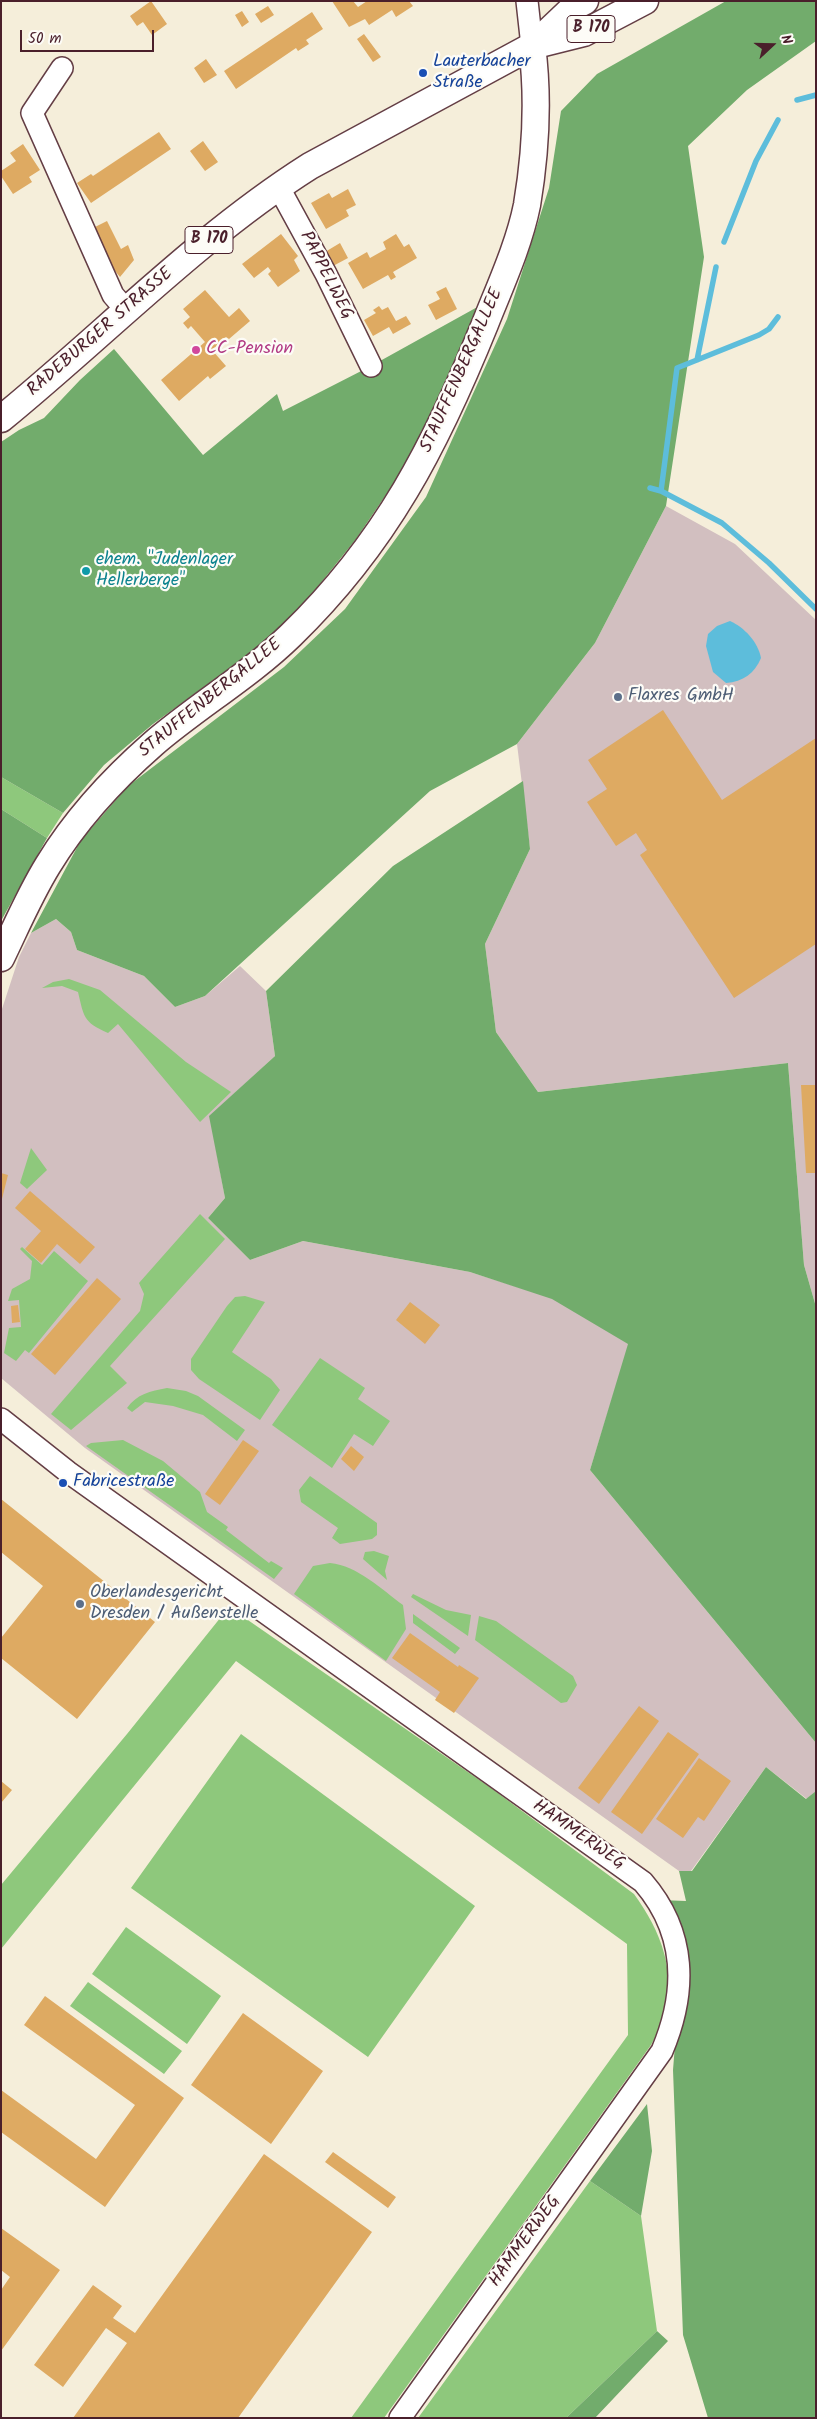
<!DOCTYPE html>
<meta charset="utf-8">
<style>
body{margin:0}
#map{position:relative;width:817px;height:2419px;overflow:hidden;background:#f5eeda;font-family:Kalam,sans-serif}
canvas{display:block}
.frame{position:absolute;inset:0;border:2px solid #4a1f2b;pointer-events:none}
.north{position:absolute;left:747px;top:20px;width:50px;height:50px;-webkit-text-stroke:4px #fdfcf7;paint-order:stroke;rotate:69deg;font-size:14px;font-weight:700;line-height:20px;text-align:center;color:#4a1f2b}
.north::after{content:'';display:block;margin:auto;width:18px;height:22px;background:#4a1f2b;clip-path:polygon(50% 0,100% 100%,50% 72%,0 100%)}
.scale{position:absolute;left:20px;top:30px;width:134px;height:22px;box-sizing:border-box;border:2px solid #4a1f2b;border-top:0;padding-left:6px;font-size:15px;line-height:18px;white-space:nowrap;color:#4a1f2b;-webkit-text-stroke:4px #fdfcf7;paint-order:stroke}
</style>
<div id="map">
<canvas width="817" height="2419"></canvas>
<div class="frame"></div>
<div class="north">N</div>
<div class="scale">50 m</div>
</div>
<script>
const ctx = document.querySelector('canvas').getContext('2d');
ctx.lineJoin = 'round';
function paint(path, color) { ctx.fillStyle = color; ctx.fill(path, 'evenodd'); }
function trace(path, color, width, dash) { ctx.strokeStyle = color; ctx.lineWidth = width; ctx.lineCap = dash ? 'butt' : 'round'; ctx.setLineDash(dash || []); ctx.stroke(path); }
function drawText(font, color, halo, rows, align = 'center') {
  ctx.font = font + ' Kalam,sans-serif'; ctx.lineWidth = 4.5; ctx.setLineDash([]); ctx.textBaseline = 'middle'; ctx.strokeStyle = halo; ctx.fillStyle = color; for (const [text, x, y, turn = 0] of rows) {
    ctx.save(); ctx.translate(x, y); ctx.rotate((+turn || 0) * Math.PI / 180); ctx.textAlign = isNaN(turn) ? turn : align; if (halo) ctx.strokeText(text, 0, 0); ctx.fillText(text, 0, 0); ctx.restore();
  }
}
paint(new Path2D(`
 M666,506L735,544L816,620V1307L804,1265L788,1063L538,1092L496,1032L485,944L530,849L517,744L595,643Z
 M56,919L71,932L77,950L144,976L175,1007L205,996L240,966L266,991L275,1056L210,1116L225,1198L208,1218L250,1260L303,1241L470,1272L552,1298L629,1344L590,1470L816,1743V1791L807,1799L766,1767L691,1871H679L85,1448L1,1378V1012L19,957L31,933Z`), '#d2bfc0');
paint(new Path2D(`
 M1,777L63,813L47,838L1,809Z
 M69,979L100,990L186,1062L231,1092L200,1122L118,1024L108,1033C83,1022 84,1017 78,992L62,986L42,988L53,982Z
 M31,1148L47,1170L27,1189L20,1183Z
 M200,1214L225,1239L110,1366L127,1383L71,1430L51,1414L140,1311L144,1294L139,1283Z
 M22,1247L42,1265L54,1251L88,1281L29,1353L25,1350L16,1361L4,1353L9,1328L21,1327L19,1300L8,1301L12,1289L30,1279L32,1261L20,1249Z
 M245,1296L265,1302L232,1352L271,1379L280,1390L260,1420L199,1379L191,1370V1359L227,1306L235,1297Z
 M320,1358L365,1388L358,1399L390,1421L373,1446L354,1434L332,1468L272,1425Z
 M167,1388L186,1391L198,1396L245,1430L237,1441L203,1415L173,1406L145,1402L132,1412L127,1408C137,1394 150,1391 167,1388Z
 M123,1440L163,1461L200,1492L207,1512L228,1527L226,1530L269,1563L271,1561L283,1568L274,1579L86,1446L91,1443Z
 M310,1476L377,1523V1535L372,1539L340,1544L332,1538L338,1528L301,1502L299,1490Z
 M374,1551L389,1556L385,1571L387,1580L363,1559L365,1552Z
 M330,1563C358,1566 381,1589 403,1605L406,1629L386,1661L294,1594L313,1566Z
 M413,1594L446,1610L471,1615L468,1636L411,1597Z
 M229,1607L491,1788L634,1894C661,1931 678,1974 663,2020C661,2029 655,2037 651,2045L384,2418H351L628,2035L627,1944L236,1661L1,1949V1885L127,1734Z
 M413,1614L460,1648L455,1654L413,1623Z
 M479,1616L496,1621L573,1676L577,1685L567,1702L561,1703L475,1640Z
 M241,1734L475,1906L368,2057L131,1888Z
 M126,1927L221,1996L187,2044L92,1974Z
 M88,1982L182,2051L164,2074L70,2006Z
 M590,2181L641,2216L657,2331L566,2418H418Z`), '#8ec87c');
paint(new Path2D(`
 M726,1H816V41L747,90L688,146L704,257L666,506L595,643L517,744L430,791L205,996L175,1007L144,976L77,950L71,932L56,919L31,933L81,840L128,786L284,667L345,609L426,497L507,319L549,188L561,111L597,74Z
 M481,305L415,452L356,539L316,589L271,638L153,724L104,765L63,813L1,777V442L19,430L44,418L80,380L114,349L203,455L277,394L283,411L371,366Z
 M523,781L530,849L485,944L496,1032L538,1092L788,1063L804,1265L816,1307V1743L590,1470L628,1344L552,1299L470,1272L303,1241L250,1260L208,1218L225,1198L209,1116L275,1056L266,991L393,866Z
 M1,809L47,838L1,921Z
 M766,1767L806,1799L816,1791V2418H708L683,2335L673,2070L680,1982L659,1900L686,1901L679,1871H692Z
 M647,2104L652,2151L641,2216L590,2181Z
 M657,2331L668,2341L595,2418H566Z`), '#72ac6c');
paint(new Path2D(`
 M730,621C744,627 758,642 761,658C755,673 743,682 726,683L713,672L706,646L708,634L717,626Z`), '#5dbddb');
trace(new Path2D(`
 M797,100L816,95
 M724,242L756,161L778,120
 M697,360L716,267
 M650,488L661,491L722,523L769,563L816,609
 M661,491L677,368L759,335L769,329L778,317`), '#5dbddb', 5.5);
paint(new Path2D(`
 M151,1L167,24L152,35L143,22L137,26L130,16Z
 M332,1H353L358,7L367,1H409L413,6L396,17L392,10L369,25L365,19L349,27Z
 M268,6L274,15L261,23L255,14Z
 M242,11L249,22L242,27L235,15Z
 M312,12L323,29L306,40L309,44L298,51L296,48L236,89L224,71Z
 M364,34L381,57L373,62L357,39Z
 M206,59L217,75L204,83L194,68Z
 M159,132L171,149L91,203L77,183L91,174L93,176Z
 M203,141L218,162L205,171L190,151Z
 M23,144L40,170L29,177L32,182L13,194L1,176V171L16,161L10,153Z
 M348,189L356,205L346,210L349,216L326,229L311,203L329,193L332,198Z
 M107,221L121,249L128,245L134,260L120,277L106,260L91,229Z
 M281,234L298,256L294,260L300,271L278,287L268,274L271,271L268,267L254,278L242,264Z
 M396,234L404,247L409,244L417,258L393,272L396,277L391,280L388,275L363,289L348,263L367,252L370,258L386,249L383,242Z
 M340,243L348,258L333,266L325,252Z
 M446,287L457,309L436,320L428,305L440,299L436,292Z
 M205,290L229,317L239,308L250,321L229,339L226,337L212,350L226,366L210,379L208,376L179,401L161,380L205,342L191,326L188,329L183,323L190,317L183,309Z
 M379,306L382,310L388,307L396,321L406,316L411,324L393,334L389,327L373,336L364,320L376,313L373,310Z
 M663,710L722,800L816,738V944L734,998L640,855L647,850L636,833L616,846L587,802L607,789L588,760Z
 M801,1085H816V1173H806Z
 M1,1173L8,1175L2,1199H1Z
 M30,1191L95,1247L80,1264L57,1244L41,1263L25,1249L41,1231L15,1208Z
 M97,1278L121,1299L55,1375L31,1354Z
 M410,1302L440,1325L425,1344L396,1320Z
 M18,1305L20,1322L12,1323L11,1306Z
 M243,1440L259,1451L220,1505L205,1494Z
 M351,1446L364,1457L354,1471L341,1459Z
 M1,1499L155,1622L77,1719L1,1658V1638L43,1586L1,1552Z
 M410,1633L458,1667L459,1665L479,1678L454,1713L435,1700L440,1692L392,1658Z
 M639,1706L659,1721L599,1804L578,1788Z
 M668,1732L699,1754L642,1834L611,1812Z
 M699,1758L731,1781L704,1821L698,1817L683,1838L656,1819Z
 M1,1781L12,1790L1,1803Z
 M45,1996L184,2098L105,2207L1,2132V2090L96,2159L135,2105L24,2025Z
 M243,2013L323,2071L271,2144L191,2085Z
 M333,2152L396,2197L388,2208L325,2162Z
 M264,2154L372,2232L238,2418H73L127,2343L106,2328L63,2387L34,2365L93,2285L122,2306L113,2318L135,2333Z
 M1,2228L60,2270L1,2351V2290L10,2277L1,2270Z`), '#deaa62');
const minor = new Path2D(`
 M527,1L532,46
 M62,68L32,113L113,295L126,310
 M278,186L326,274L371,366
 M1,1419L68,1472L643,1882C687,1933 687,1992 662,2051L400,2418`);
const major = new Path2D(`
 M535,44L575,6L585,1
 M1,419C104,335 198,237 310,166L532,46L584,33L645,1
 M1,958C16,927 30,894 48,865C76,819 113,779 153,744C197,706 249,676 291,635C386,543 436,445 485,324C500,286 519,245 527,205C536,151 539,100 532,46`);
trace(minor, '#643e45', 24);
trace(major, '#643e45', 29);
trace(minor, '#fff', 21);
trace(major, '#fff', 26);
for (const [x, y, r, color] of [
 [423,73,5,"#1a4fb4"],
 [196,350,5,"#d1479c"],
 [86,571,5,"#0f9aa8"],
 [618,697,5,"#5c6f8a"],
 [63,1483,5,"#1a4fb4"],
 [80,1604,5,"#5c6f8a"]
]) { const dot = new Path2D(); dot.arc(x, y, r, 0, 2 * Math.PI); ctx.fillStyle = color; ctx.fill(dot); trace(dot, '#fdfcf7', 2); }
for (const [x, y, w] of [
 [591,29,48],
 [209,240,48]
]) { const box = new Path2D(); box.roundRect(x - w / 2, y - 13.5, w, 27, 4); ctx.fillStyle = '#fdfcf7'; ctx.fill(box); trace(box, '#4a1f2b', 1); }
drawText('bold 16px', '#4a1f2b', null, [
 ["B 170",591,29],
 ["B 170",209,240]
]);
drawText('18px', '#164399', '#fdfcf7', [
 ["Lauterbacher",433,63],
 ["Straße",433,84],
 ["Fabricestraße",73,1483]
], 'left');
drawText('18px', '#4a1f2b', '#fdfcf7', [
 ["PAPPELWEG",325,276,63],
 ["RADEBURGER STRASSE",101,333,-41],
 ["STAUFFENBERGALLEE",463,371,-66],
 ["STAUFFENBERGALLEE",211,699,-39],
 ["HAMMERWEG",578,1836,35],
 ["HAMMERWEG",526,2242,-54]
]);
drawText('18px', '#b23c85', '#fdfcf7', [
 ["CC-Pension",206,350]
], 'left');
drawText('18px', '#0d838f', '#fdfcf7', [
 ["ehem. \"Judenlager",96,561],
 ["Hellerberge\"",96,582]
], 'left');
drawText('18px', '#4e5e75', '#fdfcf7', [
 ["Flaxres GmbH",628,697],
 ["Oberlandesgericht",90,1594],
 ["Dresden / Außenstelle",90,1615]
], 'left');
</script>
